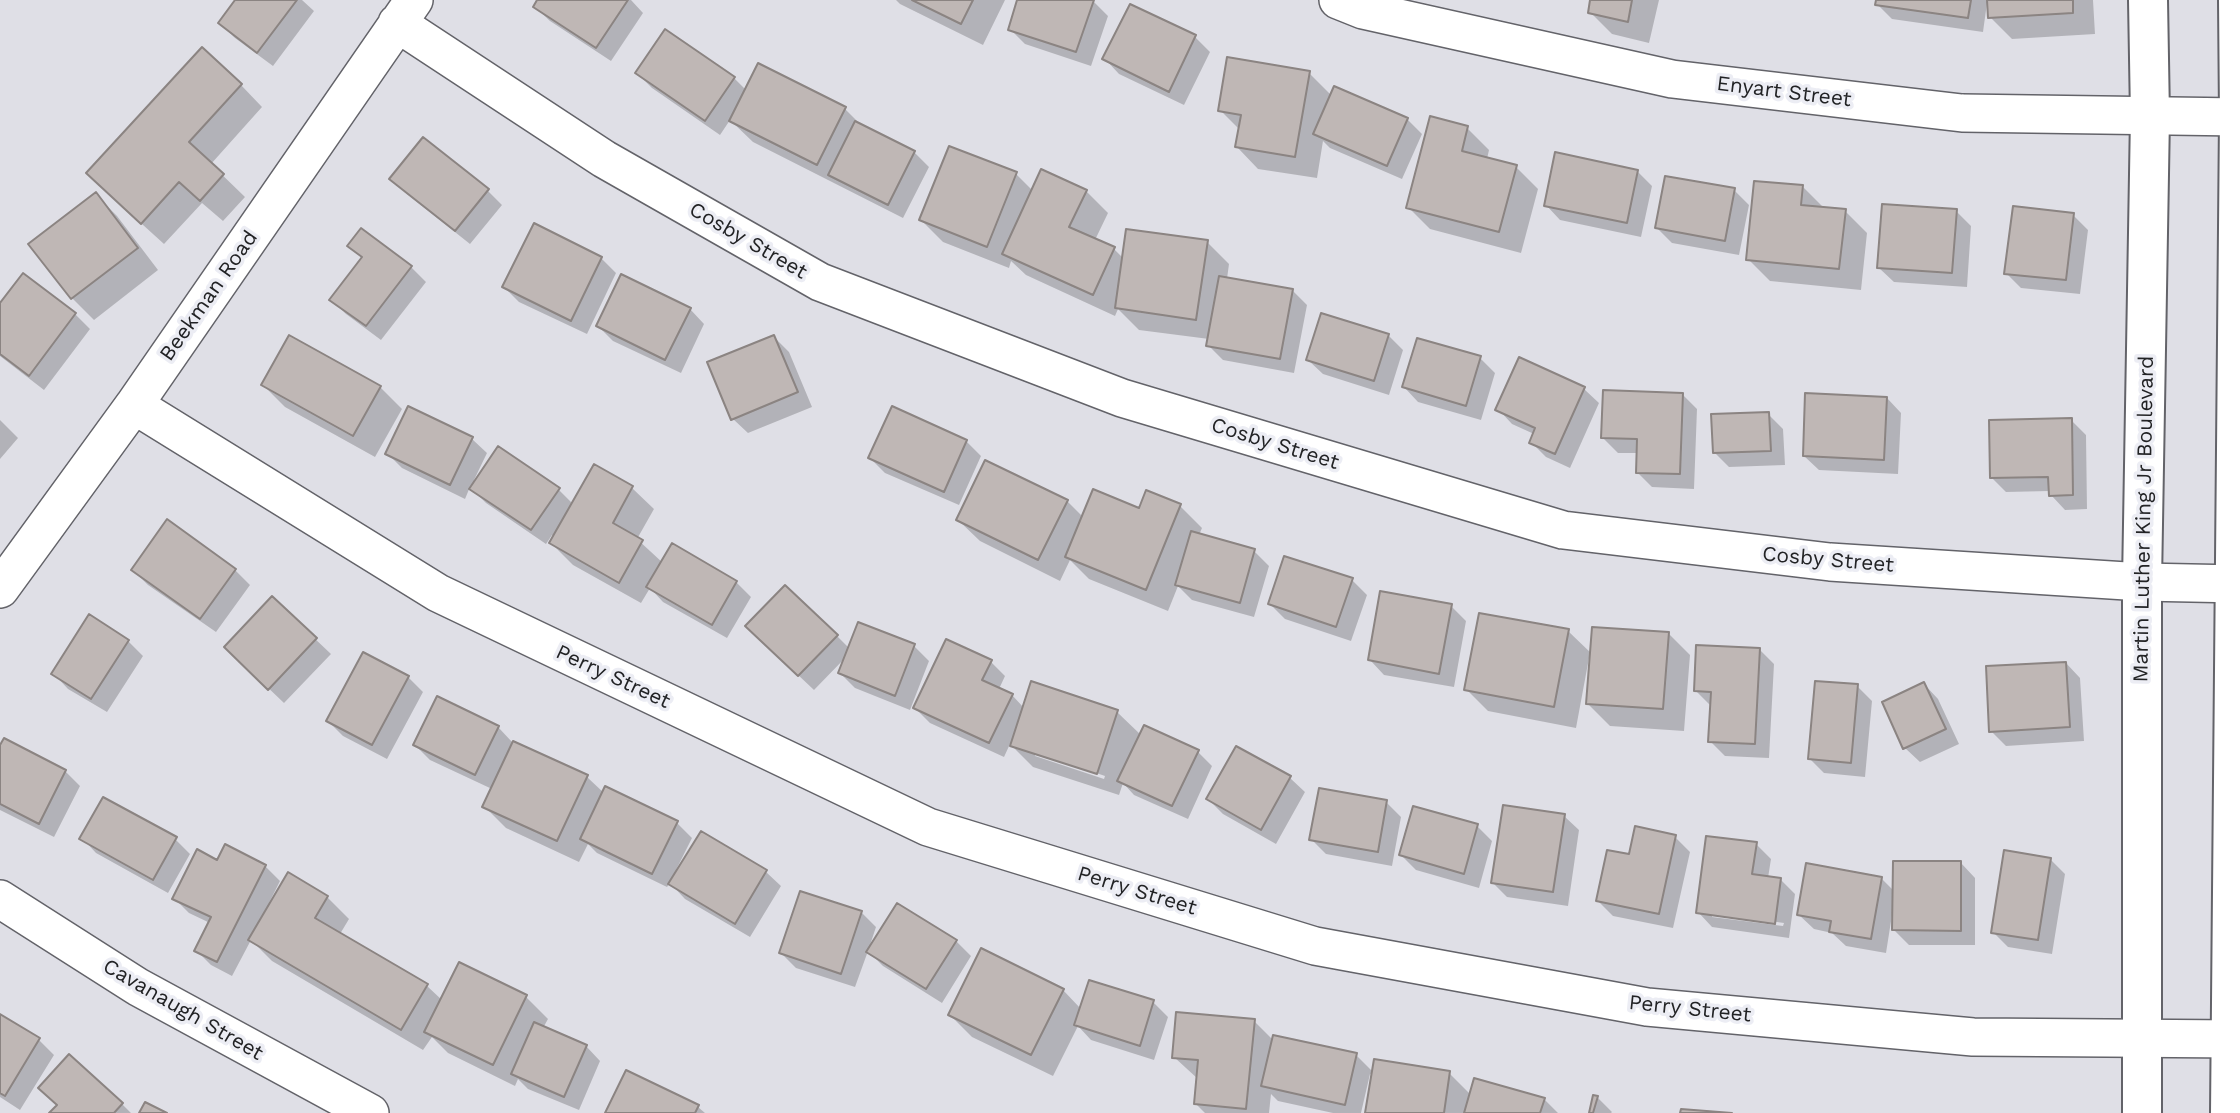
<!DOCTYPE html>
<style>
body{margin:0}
canvas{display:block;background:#dfdfe6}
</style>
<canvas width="2240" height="1113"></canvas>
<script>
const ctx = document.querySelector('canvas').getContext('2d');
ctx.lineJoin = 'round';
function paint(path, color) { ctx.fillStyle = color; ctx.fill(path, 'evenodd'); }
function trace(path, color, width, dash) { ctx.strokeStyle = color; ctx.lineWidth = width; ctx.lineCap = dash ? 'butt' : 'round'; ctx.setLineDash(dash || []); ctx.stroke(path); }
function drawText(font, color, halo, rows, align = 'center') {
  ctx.font = font + ' "Work Sans",sans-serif'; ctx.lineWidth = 7; ctx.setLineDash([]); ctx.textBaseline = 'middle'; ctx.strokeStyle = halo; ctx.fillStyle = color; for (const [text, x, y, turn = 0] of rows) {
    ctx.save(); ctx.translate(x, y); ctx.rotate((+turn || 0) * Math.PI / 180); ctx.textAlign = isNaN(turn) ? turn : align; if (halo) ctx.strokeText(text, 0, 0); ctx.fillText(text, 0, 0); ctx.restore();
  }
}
paint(new Path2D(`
 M237,0H302L314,11L273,66L235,38L220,23Z
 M539,0H631L643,13L611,61L550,21L535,7Z
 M896,0H1005L983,45L900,4Z
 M1019,0L1093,1L1108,16L1091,66L1025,44L1010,29Z
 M1592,0H1659L1649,43L1612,34L1590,12Z
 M1878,0H2093L2095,34L2012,39L1990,17L1987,3L1983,32L1892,19L1877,4Z
 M1131,6L1195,37L1210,52L1184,105L1119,74L1105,59Z
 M637,73L734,78L746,90L845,109L864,128L914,152L929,167L903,218L753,142L730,120L720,135L652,88Z
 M1309,73L1332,96L1407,119L1422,134L1402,179L1330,148L1323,141L1317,178L1258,169L1237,147L1240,130L1220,110Z
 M241,85L262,107L211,164L245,197L223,221L202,203L164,244L110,195Z
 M1467,128L1489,150L1487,159L1516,167L1538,189L1521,253L1430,229L1408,207Z
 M1637,171L1652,186L1641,237L1560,220L1546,205Z
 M1016,174L1033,191H1086L1108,213L1095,240L1114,249L1124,259L1207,242L1229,264L1227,279L1292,290L1307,305L1294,373L1223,360L1208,345L1209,339L1139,330L1118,309L1115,316L1026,275L1011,261L1009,268L943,242L921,220Z
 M392,179L487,190L502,205L470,244L407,194Z
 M1803,187L1825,209L1845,211L1867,233L1861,290L1770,281L1748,259Z
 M1734,190L1749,205L1739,255L1672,243L1657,228Z
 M95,194L117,216L158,270L94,320L72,298Z
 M1956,211L1971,226L1967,287L1894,282L1879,268Z
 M2073,215L2088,230L2080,294L2021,288L2006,273Z
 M534,226L601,258L616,273L587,334L519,302L504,287Z
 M350,246L411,267L426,282L381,340L346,314L332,300L363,259Z
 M23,275L75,314L90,329L44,390L0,356V306Z
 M690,309L704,324L681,373L613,341L598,326Z
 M1388,335L1403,350L1389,395L1323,374L1308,360Z
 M774,337L789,352L812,407L748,433L733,419Z
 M1480,358L1495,373L1481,420L1418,402L1404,387Z
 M263,385L380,387L402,409L375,457L285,407Z
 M1584,389L1599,403L1570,468L1546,457L1531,442L1534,434L1512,424L1498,409Z
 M1682,394L1697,409L1694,489L1652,487L1638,473V453H1618L1603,438Z
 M1887,398L1901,413L1898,474L1819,470L1804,456Z
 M1768,414L1783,429L1785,465L1729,467L1714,452Z
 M0,420L18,438L0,459Z
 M2071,420L2086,435L2087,509L2065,510L2051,495L2050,491L2006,492L1992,478Z
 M472,439L487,453L474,480L476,482L559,490L573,504L594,466L632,488L654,509L637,539L663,563L736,582L751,597L727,638L663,602L650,588L641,603L573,565L551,543L555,536L552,535L546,544L486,503L470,487L465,499L402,468L387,453Z
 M966,441L981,456L959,505L885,473L870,458Z
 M1067,501L1083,517L1180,506L1202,528L1199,535L1254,551L1269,566L1254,617L1192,600L1178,586L1168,611L1089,579L1070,560L1060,581L980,541L958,520Z
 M133,570H235L250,585L216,632L148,585Z
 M1352,580L1367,595L1351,641L1285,619L1270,604Z
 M272,598L331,654L284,703L241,662Z
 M1451,606L1466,621L1454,687L1384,675L1370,660Z
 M1568,631L1592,654L1668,633L1690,655L1684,731L1610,726L1588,704L1591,658H1589L1576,728L1488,711L1466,689Z
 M837,636L850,649L914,646L929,661L910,710L855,688L840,673L847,656L814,690L762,641Z
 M128,641L143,656L107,712L68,689L54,674Z
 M1759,649L1774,664L1769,758L1725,756L1710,741V705L1696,691Z
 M990,661L1005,676L999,689L1012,695L1024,708L1117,712L1141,735L1198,752L1212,766L1188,819L1134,795L1123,783L1119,795L1033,767L1010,744L1004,757L930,723L915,708ZM1035,752L1105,776L1104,779L1035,756Z
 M2066,663L2080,678L2084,741L2006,746L1991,731Z
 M408,677L423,692L387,759L343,736L328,721Z
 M1924,684L1938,699L1959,744L1920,762L1905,748Z
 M1857,686L1872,701L1865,777L1824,773L1809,758Z
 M498,727L513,743L587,777L604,793L677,823L692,838L676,870L678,871L766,872L781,886L750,937L685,899L670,883L667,887L597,853L588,844L579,862L506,828L484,806L492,789L430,760L415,745Z
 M1236,748L1290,778L1305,792L1276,844L1223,814L1208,799Z
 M0,749L65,771L80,786L54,837L0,810Z
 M1386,802L1401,817L1392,866L1326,854L1311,839Z
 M1564,816L1579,830L1568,906L1507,897L1492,882Z
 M1477,826L1492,841L1479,888L1416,870L1401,855Z
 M1675,837L1690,852L1673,928L1613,916L1598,901L1631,856Z
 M82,838L175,839L190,854L168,893L96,853Z
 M1756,844L1771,859L1768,878L1780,879L1795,894L1789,938L1712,927L1698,912ZM1712,913L1784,923L1783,926L1712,917Z
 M2050,859L2065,874L2052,954L2008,947L1993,932Z
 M218,862L265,866L280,881L269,903L271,904L327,897L349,919L340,934L427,986L442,1000L526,997L548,1019L543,1028L586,1046L600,1061L579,1110L528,1089L518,1079L515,1086L448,1053L432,1037L423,1050L272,961L251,940L232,976L211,965L196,950L210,923L189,913L174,898Z
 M1961,863L1975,878V945H1909L1894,930L1892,915L1886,953L1846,946L1832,933L1814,929L1799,915L1881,878L1894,891Z
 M861,912L876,927L869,948L956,941L971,956L942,1003L883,966L868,951L855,987L796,968L781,953Z
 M1063,990L1081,1009L1153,1002L1168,1017L1154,1060L1091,1040L1078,1026L1053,1076L972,1037L950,1015Z
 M0,1016L39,1040L54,1055L20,1110L0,1097Z
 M1254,1021L1273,1040L1356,1055L1373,1072L1449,1073L1471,1095L1544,1099L1558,1113H1366L1373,1075L1370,1074L1361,1113H1333L1278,1101L1271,1094L1269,1113H1205L1195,1103L1198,1079L1174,1057Z
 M627,1072L698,1107L705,1113H607Z
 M1597,1097L1612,1112L1611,1113H1590Z
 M122,1104L131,1113H52L59,1106Z`), '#0003');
const building = new Path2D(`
 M235,0H297L257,53L218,23Z
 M537,0H628L596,48L533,7Z
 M912,0H973L961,24Z
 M1017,0H1094L1076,52L1008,30Z
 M1590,0H1632L1628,22L1588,13Z
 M1876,0H1971L1968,18L1875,5Z
 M1987,0H2073V13L1988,18Z
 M1130,4L1196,35L1169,92L1102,59Z
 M665,29L735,77L705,121L635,73Z
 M202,47L242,84L189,142L224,174L200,201L179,182L141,224L86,173Z
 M1227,57L1310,71L1295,157L1235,147L1241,115L1218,111Z
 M758,63L846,107L817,165L729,121Z
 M1334,86L1408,118L1387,166L1313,134Z
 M1430,116L1468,126L1462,151L1517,165L1499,232L1406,208Z
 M855,121L915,151L888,205L828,175Z
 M423,137L489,189L455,231L389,179Z
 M949,146L1017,172L987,247L919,220Z
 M1555,152L1638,170L1627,223L1544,206Z
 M1041,169L1087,190L1069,227L1115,247L1093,295L1002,254Z
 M1665,176L1735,188L1725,241L1655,228Z
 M1754,181L1803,185L1801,205L1846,209L1839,269L1746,260Z
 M96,192L138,248L71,299L28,244Z
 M1882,204L1957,209L1952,273L1877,268Z
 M2013,206L2074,213L2066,280L2004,274Z
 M534,223L602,257L571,321L502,287Z
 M361,228L412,266L366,326L329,300L362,257L347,246Z
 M1126,229L1208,240L1196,320L1115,308Z
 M23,273L76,313L29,376L0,354V303Z
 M621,274L691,308L665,360L596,326Z
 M1219,276L1293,289L1280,359L1206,346Z
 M1321,313L1389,334L1374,381L1306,360Z
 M289,335L381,386L353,436L261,385Z
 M774,335L798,392L731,420L707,362Z
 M1417,338L1481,356L1466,406L1402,387Z
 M1519,357L1585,387L1555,454L1529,443L1535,428L1495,410Z
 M1603,390L1683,393L1680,474L1636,473L1637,439L1601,438Z
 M1805,393L1887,397L1884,460L1803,456Z
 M408,406L473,437L450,485L385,454Z
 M892,406L967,440L944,492L868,458Z
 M1769,412L1771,451L1713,453L1711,414Z
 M2072,418L2073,495L2049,496L2048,477L1990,478L1989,420Z
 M498,446L560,488L531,530L469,489Z
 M985,460L1068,500L1038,560L956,520Z
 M594,464L633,486L613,523L643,540L619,583L549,543Z
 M1093,489L1139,508L1146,490L1181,504L1146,590L1065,557Z
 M167,519L236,569L200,619L131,570Z
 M1191,531L1255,549L1240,603L1175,585Z
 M672,543L737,581L712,625L646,587Z
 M1284,556L1353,578L1336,627L1268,604Z
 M785,585L838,635L798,676L745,626Z
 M1380,591L1452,604L1439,674L1368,660Z
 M272,596L317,638L268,690L224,647Z
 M1479,613L1569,629L1554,707L1464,690Z
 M89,614L129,640L91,699L51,674Z
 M858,622L915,644L895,696L838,673Z
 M1592,627L1669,632L1663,709L1586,704Z
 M946,639L992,660L982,680L1013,694L989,743L913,708Z
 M1696,645L1760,648L1755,744L1708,742L1711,692L1694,691Z
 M363,652L409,676L372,745L326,721Z
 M2066,662L2070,727L1989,732L1986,666Z
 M1031,681L1118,710L1097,774L1010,746Z
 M1815,681L1858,684L1851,763L1808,759Z
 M1924,682L1946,729L1903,749L1882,702Z
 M437,696L499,726L475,775L413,745Z
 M1144,725L1199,750L1172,806L1117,781Z
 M4,738L66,770L39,824L0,804V745Z
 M513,741L588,775L557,841L482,807Z
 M1236,746L1291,776L1261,830L1206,799Z
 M605,786L678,821L652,874L580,839Z
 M1319,788L1387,800L1378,852L1309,840Z
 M103,797L177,837L153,880L79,839Z
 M1503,805L1565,814L1553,892L1491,883Z
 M1413,806L1478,824L1464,874L1399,855Z
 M1635,826L1676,835L1659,914L1596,901L1607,850L1629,854Z
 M701,831L767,870L735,924L668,884Z
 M1706,836L1757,842L1752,874L1781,878L1775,924L1696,913Z
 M225,844L266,865L217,962L194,951L211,917L172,899L197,849L217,860Z
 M2004,850L2051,858L2038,940L1991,933Z
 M1893,861H1961V931L1892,930Z
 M1806,863L1882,877L1871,939L1829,932L1831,921L1797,915Z
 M288,872L328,896L315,918L428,984L401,1030L248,940Z
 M800,891L862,911L841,974L779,953Z
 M897,903L957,940L926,989L866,952Z
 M981,948L1064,989L1031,1055L948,1015Z
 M459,962L527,995L493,1065L424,1032Z
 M1089,980L1154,1000L1140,1046L1074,1025Z
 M1176,1012L1255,1019L1246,1109L1194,1104L1198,1060L1172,1058Z
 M0,1014L40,1038L5,1096L0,1093Z
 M534,1022L587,1045L564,1097L511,1074Z
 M1273,1035L1357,1053L1345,1105L1261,1086Z
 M69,1054L123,1103L114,1113H49L57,1105L38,1088Z
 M1374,1059L1450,1071L1444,1113H1365Z
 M626,1070L699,1105L695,1113H605Z
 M1474,1078L1545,1098L1540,1113H1464Z
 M1593,1095L1598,1096L1593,1113H1589Z
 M145,1102L167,1113H139Z
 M1681,1109L1732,1113H1680Z`);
paint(building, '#bfb7b5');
trace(building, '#8b8482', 2);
const street = new Path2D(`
 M1338,0L1363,10L1672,79L1962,113L2240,117
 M397,23L604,159L820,282L1122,398L1563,530L1830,562L2142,582L2240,584
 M134,405L438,593L928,827L1315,946L1647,1007L1973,1037L2240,1039
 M0,589L134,405L414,0
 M0,899L138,987L370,1113`);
const secondary = new Path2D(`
 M2142,1113V582L2150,116L2148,0
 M2230,1113L2239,117L2238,0`);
trace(street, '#636369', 40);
trace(secondary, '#636369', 42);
trace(street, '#fff', 37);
trace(secondary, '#fff', 38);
drawText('21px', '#222325', '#ecedf4', [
 ["Enyart Street",1784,92,7],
 ["Cosby Street",748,241,30],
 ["Beekman Road",209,296,-55],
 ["Cosby Street",1275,444,17],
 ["Martin Luther King Jr Boulevard",2144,519,-89],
 ["Cosby Street",1828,560,5],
 ["Perry Street",613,677,25],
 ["Perry Street",1137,891,17],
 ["Perry Street",1690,1009,6],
 ["Cavanaugh Street",183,1010,30]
]);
</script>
